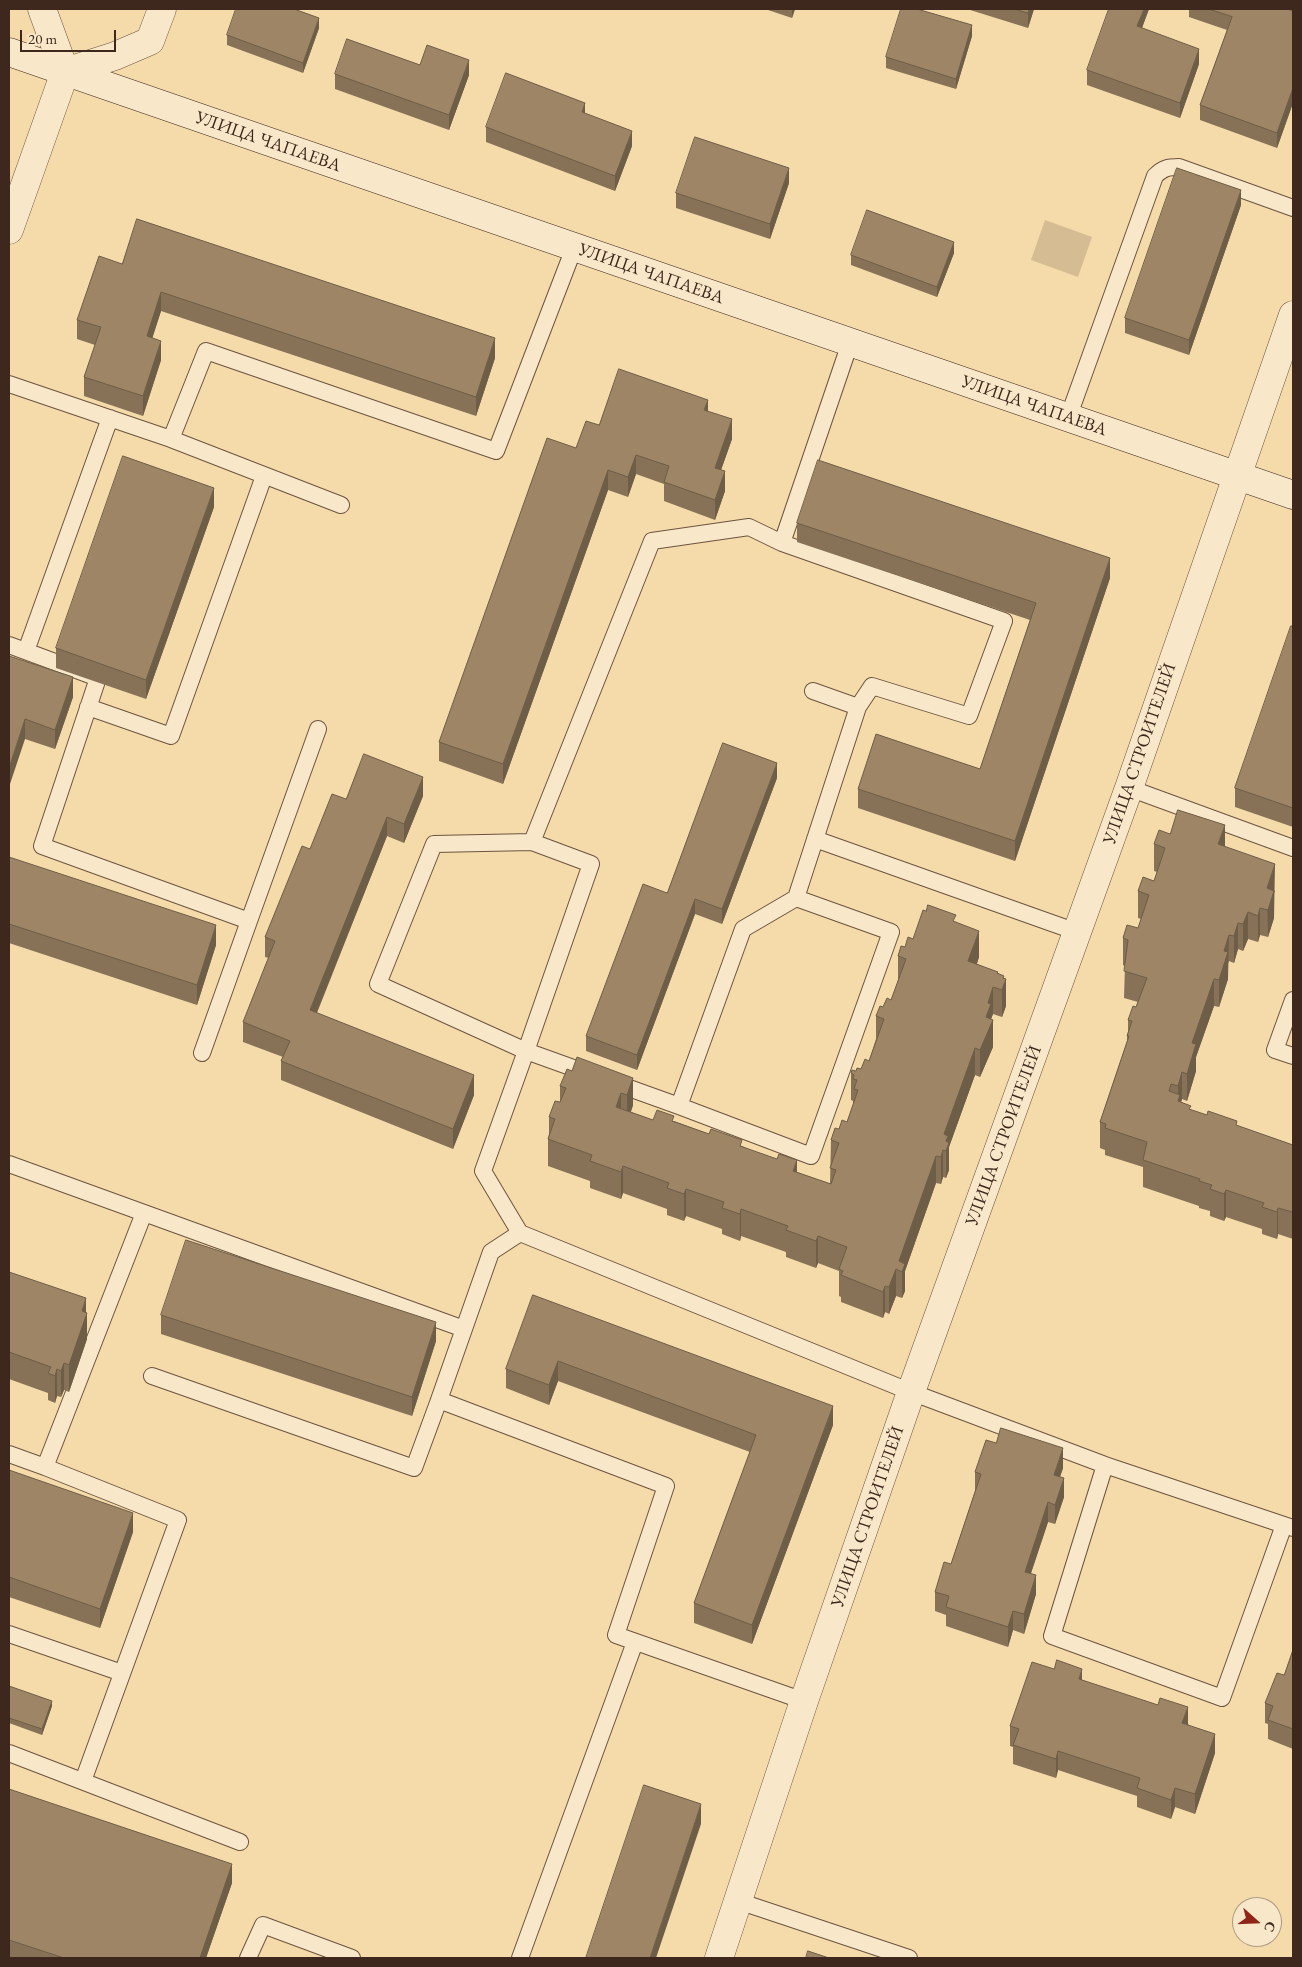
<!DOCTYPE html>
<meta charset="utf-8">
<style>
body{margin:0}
#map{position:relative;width:1302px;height:1967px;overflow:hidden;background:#f5daaa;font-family:"EB Garamond",serif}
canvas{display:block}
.frame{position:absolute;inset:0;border:10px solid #3e281d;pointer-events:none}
.north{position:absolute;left:1232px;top:1897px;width:50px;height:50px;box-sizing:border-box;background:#f8e7c8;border:1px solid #ae9b84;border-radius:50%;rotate:110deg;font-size:14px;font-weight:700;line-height:20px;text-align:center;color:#3e281d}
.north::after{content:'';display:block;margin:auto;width:18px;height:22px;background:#8f2418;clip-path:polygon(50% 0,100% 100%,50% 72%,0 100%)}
.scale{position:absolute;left:20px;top:30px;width:96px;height:22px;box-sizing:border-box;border:2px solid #3e281d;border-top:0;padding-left:6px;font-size:15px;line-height:18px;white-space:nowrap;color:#3e281d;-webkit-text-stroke:4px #f8e7c8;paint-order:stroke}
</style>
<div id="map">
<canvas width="1302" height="1967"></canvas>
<div class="frame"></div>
<div class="north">С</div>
<div class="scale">20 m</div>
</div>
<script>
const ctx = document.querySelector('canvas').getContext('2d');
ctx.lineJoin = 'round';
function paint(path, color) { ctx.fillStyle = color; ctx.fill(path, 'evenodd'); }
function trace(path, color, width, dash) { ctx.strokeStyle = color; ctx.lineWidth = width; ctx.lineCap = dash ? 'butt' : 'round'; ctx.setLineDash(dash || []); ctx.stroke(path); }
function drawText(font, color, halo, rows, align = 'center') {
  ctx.font = font + ' "EB Garamond",serif'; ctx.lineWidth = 4; ctx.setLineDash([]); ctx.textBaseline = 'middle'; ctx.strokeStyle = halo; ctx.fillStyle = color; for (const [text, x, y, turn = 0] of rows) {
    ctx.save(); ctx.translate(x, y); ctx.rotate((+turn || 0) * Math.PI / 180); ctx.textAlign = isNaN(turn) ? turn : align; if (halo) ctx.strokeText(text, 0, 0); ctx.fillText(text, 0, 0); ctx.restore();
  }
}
paint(new Path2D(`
 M1045,220L1092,237L1078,277L1031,260Z`), '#d6bc92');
const lane = new Path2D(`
 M850,343L782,543L1004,621L969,716L872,686L858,707L796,898L891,932L811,1156L679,1106L526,1051L483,1171L520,1233L911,1392L1105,1465L1293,1528
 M9,384L171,439L206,351L496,451L574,248
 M1068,418L1155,176C1163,168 1168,167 1179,167L1293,208
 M171,439L341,505
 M9,645L98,678L42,846L249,921L202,1053
 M26,651L110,418
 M813,691L858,707
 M88,707L171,736L264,476
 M1129,788L1293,848
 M815,839L1077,932
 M532,842L591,864L526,1051L378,984L434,844L532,842L652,541L749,527L782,543
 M249,921L318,729
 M1293,1000L1275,1050L1293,1056
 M679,1106L743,929L796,898
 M9,1164L464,1329
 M520,1233L491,1252L439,1400L666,1486L616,1635L804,1701
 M152,1376L414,1468L439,1400
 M9,1454L45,1467
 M1105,1465L1052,1636L1222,1698L1284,1525
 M9,1634L122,1673
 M9,1753L240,1842
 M83,1781L178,1520L45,1467L144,1213
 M738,1901L909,1958
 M248,1958L263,1925L352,1958
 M520,1958L635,1642`);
const street = new Path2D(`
 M65,72L115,56L150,41L162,9
 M9,230L65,72L42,9
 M719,1958L804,1701L911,1392L1129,788L1293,315`);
const secondary = new Path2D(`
 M9,52L1293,495`);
trace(lane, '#6c5440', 18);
trace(street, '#6c5440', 29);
trace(secondary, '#3e281d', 29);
trace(lane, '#f8e7c8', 16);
trace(street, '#f8e7c8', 28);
trace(secondary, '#f8e7c8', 28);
paint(new Path2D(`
 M765,9H795L792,18Z
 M967,9H1034L1028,28Z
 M1149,9L1142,28L1199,64L1180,118L1087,85V70Z
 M1189,9H1288L1293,11V103L1277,148L1200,120V105L1227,30L1189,17Z
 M319,28L303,73L227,45V35Z
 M972,36L956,89L886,68V57Z
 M420,65L469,75L449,130L335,89V74Z
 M585,114L632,146L615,191L486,142V127Z
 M789,183L770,239L676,208V193Z
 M1241,205L1189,355L1125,333V318Z
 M954,253L937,297L851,265V255Z
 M122,264L495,358L476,416L161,311L152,338L161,360L143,416L84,396V377L95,345L77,339V320Z
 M708,411L732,439L721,470L725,491L715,520L664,501V484L636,474L628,497L608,490L503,784L439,761V742L576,448L599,425Z
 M214,507L146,699L56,668V648Z
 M797,523L1110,578L1015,861L858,808V789L980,769L1030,620L797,542Z
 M1293,626V827L1235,807V788Z
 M9,656L73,697L55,749L25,739Z
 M777,778L722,924L695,914L637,1070L586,1051V1036L667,893Z
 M423,796L404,843L387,836L317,1013L474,1095L453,1149L281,1080V1061L283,1057L243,1042V1022L269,958L265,957V937L346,799Z
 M1170,834L1225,847L1275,891L1274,893V918L1268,937L1260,935L1258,942L1248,939L1243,951L1238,949L1234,963L1229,961L1228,964V979L1219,1007L1214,1006L1196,1057V1071L1187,1101L1182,1099L1181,1102L1191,1110L1293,1145V1239L1278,1234L1277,1239L1262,1234V1229L1226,1217L1224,1221L1210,1216V1211L1199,1208V1206L1143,1187V1167L1105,1155V1150L1100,1148V1122L1127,1041V1036L1128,1032V1020L1136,1007L1138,1002L1124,998L1125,966L1123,965V938L1138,928L1141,919L1138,918V891L1154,881L1157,872L1154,871V844Z
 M9,857L216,945L197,1005L9,943Z
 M956,922L979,957L977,964L998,973L1004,978L1006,1006L1002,1017L993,1014L991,1019L993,1047L980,1077L975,1075L949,1147V1170L946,1178L943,1177L941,1184L936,1183L905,1271V1291L902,1298L896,1296L889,1314L885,1312L883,1318L841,1302V1297L839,1296V1271L818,1263L816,1268L786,1257V1252L741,1236L740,1241L722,1234V1229L686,1216L684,1221L667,1215V1209L623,1193L621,1199L590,1188V1181L548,1166V1139L549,1134V1117L560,1102V1086L572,1071L633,1078V1105L631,1112L653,1120L674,1121L742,1146L797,1172L830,1184L831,1140L839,1129L847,1122L853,1106V1101L851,1100V1073L861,1069L869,1061L876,1039V1016L891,1000L898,981V956L913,939Z
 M9,1272L86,1312L87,1339L69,1392L64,1390L61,1397L57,1396L55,1403L48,1400V1393L9,1379Z
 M533,1295L833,1425L752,1644L694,1623V1603L750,1452L558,1381L549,1405L506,1388V1369Z
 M161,1315L436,1341L412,1416L161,1334Z
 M1063,1468L1060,1477L1064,1497L1055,1524L1048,1522L1031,1573L1036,1594L1024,1634L1013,1630L1008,1647L946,1626V1615L935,1611V1592L951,1564L975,1491V1472Z
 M9,1470L133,1532L100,1628L9,1597Z
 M1293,1650V1749L1268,1739V1724L1265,1723V1703L1284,1675Z
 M1082,1680L1188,1724L1215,1753L1195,1814L1175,1807L1171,1819L1137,1807V1796L1058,1770L1056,1778L1013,1764V1747L1010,1746V1726Z
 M9,1686L52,1706L42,1735L9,1723Z
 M9,1789L232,1883L206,1958H9Z`), '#877258');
paint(new Path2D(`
 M792,9H795L792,18Z
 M1029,9H1034L1028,28V13Z
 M1144,9H1149L1137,41V26Z
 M319,18V28L303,73V63Z
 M972,25V36L956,89V79Z
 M1199,49V64L1180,118V103Z
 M469,60V75L449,130V115Z
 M1293,88V103L1277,148V133Z
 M585,103V118L582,112Z
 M632,131V146L615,191V176Z
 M789,168V183L770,239V224Z
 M1241,190V205L1189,355V340Z
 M954,242V253L937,297V287Z
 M161,292V311L147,355V336Z
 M495,338V358L476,416V397Z
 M161,341V360L143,416V396Z
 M708,400V420L704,410Z
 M732,419V439L715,487V468Z
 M636,455V474L628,497V477Z
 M608,470V490L503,784V764Z
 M725,471V491L715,520V500Z
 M214,488V507L146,699V680Z
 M1110,558V578L1015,861V841Z
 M73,677V697L55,749V730Z
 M25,719V739L9,787V768Z
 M777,763V778L722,924V909Z
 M423,777V796L404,843V824Z
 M387,817V836L310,1029V1010Z
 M1225,825V852L1218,844Z
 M1275,864L1274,918L1268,937L1267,888Z
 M695,899V914L637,1070V1055Z
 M1260,908V935L1258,942V916Z
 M1248,912V939L1243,951V924Z
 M1238,923V949L1234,963V936Z
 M216,925V945L197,1005V985Z
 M979,931V957L968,988V961Z
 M1229,935L1228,979L1219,1007V980L1224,951Z
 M1004,976V984L1006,979V1006L1002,1017V990Z
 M1214,979V1006L1196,1057V1071L1187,1101V1074L1192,1043Z
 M993,987V1014L991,1019L993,1020V1047L980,1077V1050L986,1017L988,1003Z
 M975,1048V1075L949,1147V1170L946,1178V1151L944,1134Z
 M1182,1072V1099L1178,1113V1086Z
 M474,1075V1095L453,1149V1129Z
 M633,1078V1105L627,1122V1095Z
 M621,1093V1120L616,1107Z
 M943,1150V1177L941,1184V1157Z
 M936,1156V1183L905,1271V1291L902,1298V1272L899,1261Z
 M797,1160V1187L793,1171Z
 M623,1166V1193L621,1199V1172Z
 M686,1189V1216L684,1221V1194Z
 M1226,1190V1217L1224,1221V1194Z
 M1278,1208V1234L1277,1239V1212Z
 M741,1209V1236L740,1241V1214Z
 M818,1236V1263L816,1268V1241Z
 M896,1269V1296L889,1314V1287Z
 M885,1286V1312L883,1318V1292Z
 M86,1298V1316L87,1313V1339L69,1392V1365L82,1311Z
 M436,1322V1341L412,1416V1397Z
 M558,1361V1381L549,1405V1385Z
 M64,1363V1390L61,1397V1371Z
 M57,1369V1396L55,1403V1376Z
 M833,1406V1425L752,1644V1625Z
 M1063,1448V1468L1054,1494V1475Z
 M1064,1478V1497L1055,1524V1505Z
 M1048,1502V1522L1025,1591V1572Z
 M133,1513V1532L100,1628V1609Z
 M1036,1575V1594L1024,1634V1614Z
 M1013,1611V1630L1008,1647V1627Z
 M1082,1669V1688L1079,1679Z
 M52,1701V1706L42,1735V1729Z
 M1188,1707V1726L1182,1723Z
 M1215,1734V1753L1195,1814V1794Z
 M1058,1751V1770L1056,1778V1759Z
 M1175,1788V1807L1171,1819V1800Z
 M701,1804V1824L656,1958H650Z
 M232,1864V1883L206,1958H200Z`), '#6e5d47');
const building = new Path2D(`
 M236,9H294L319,18L303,63L227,35Z
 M901,9H917L972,25L956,79L886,57Z
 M1015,9H1029L1028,13Z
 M1109,9H1144L1137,26L1199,49L1180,103L1087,70Z
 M1209,9H1288L1293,11V88L1277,133L1200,105L1232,17Z
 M347,39L420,65L427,45L469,60L449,115L335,74Z
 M506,73L585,103L582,112L632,131L615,176L486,127Z
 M695,137L789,168L770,224L676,193Z
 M1177,168L1241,190L1189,340L1125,318Z
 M867,210L954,242L937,287L851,255Z
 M137,219L495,338L476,397L161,292L147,336L161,341L143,396L84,377L101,327L77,320L99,256L122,264Z
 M619,369L708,400L704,410L732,419L715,468L725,471L715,500L664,482L669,466L636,455L628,477L608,470L503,764L439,742L547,438L576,448L586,421L599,425Z
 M123,456L214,488L146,680L56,648Z
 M818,460L1110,558L1015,841L858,789L876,734L980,769L1036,603L797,523Z
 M1291,626H1293V808L1235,788Z
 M9,656L73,677L55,730L25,719L9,768Z
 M723,743L777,763L722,909L695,899L637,1055L586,1036L643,884L667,893Z
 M364,754L423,777L404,824L387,817L310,1010L474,1075L453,1129L281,1061L290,1041L243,1022L275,941L265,937L302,846L310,849L332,794L346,799Z
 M1178,810L1225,825L1218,844L1275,864L1267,888L1274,891L1268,910L1260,908L1258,916L1248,912L1243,924L1238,923L1234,936L1229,935L1224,951L1228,952L1219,980L1214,979L1192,1043L1196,1044L1187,1074L1182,1072L1178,1086L1171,1084L1169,1091L1180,1095L1178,1101L1191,1106L1189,1109L1207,1115L1208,1111L1237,1121L1236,1125L1293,1145V1212L1278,1208L1277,1212L1262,1207L1264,1203L1226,1190L1224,1194L1210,1189L1212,1185L1199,1181L1200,1179L1143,1160L1147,1142L1105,1128L1106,1124L1100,1122L1129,1036H1127L1132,1021L1128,1020L1133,1006L1136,1007L1147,978L1124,971L1128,940L1123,938L1127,925L1138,928L1149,895L1138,891L1143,877L1154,881L1165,848L1154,844L1159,830L1170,834Z
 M9,857L216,925L197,985L9,924Z
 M928,905L956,915L953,921L979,931L968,961L998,972L997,973L1004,976L1003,978L1006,979L1002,990L993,987L988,1003L991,1004L986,1017L993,1020L980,1050L975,1048L944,1134L948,1136L946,1141L949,1143L946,1151L943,1150L941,1157L936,1156L899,1261L905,1264L902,1272L896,1269L889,1287L885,1286L883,1292L841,1275L843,1271L839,1269L847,1247L818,1236L816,1241L786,1230L788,1226L741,1209L740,1214L722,1208L724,1202L686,1189L684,1194L667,1188L669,1183L623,1166L621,1172L590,1161L592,1155L548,1139L555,1119L549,1117L555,1101L560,1102L566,1088L560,1086L567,1069L572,1071L577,1057L633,1078L627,1095L621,1093L616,1107L653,1120L657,1110L674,1116L672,1121L709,1134L711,1129L742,1140L740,1146L777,1159L779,1154L797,1160L793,1171L831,1184L836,1170L830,1168L839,1143L831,1140L835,1128L839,1129L842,1120L847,1122L858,1090L854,1089L857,1080L853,1079L854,1075L851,1073L852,1070L856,1071L857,1068L861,1069L865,1059L869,1061L884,1019L876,1016L880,1006L883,1007L887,998L891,1000L906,959L898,956L901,946L905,947L908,937L913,939L923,910L926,911Z
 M186,1240L436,1322L412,1397L161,1315Z
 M9,1272L86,1298L82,1311L87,1313L69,1365L64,1363L61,1371L57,1369L55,1376L48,1373L51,1367L9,1352Z
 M533,1295L833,1406L752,1625L694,1603L756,1435L558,1361L549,1385L506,1369Z
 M1001,1428L1063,1448L1054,1475L1064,1478L1055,1505L1048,1502L1025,1572L1036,1575L1024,1614L1013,1611L1008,1627L946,1607L949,1596L935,1592L944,1562L951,1564L981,1474L975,1472L986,1440L996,1443Z
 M9,1470L133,1513L100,1609L9,1577Z
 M1293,1650V1729L1268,1720L1273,1706L1265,1703L1277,1673L1284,1675Z
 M1057,1660L1082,1669L1079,1679L1158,1705L1160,1698L1188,1707L1182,1723L1215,1734L1195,1794L1175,1788L1171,1800L1137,1788L1140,1778L1058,1751L1056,1759L1013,1745L1019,1729L1010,1726L1032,1662L1054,1669Z
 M9,1686L52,1701L42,1729L9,1718Z
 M644,1785L701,1804L650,1958H586Z
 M9,1789L232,1864L200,1958H64L9,1940Z
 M808,1951L829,1958H806Z`);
paint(building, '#9d8566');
trace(building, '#6e5d47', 1);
drawText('18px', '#3e281d', '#f8e7c8', [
 ["УЛИЦА ЧАПАЕВА",268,142,19],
 ["УЛИЦА ЧАПАЕВА",651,274,19],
 ["УЛИЦА ЧАПАЕВА",1034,406,19],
 ["УЛИЦА СТРОИТЕЛЕЙ",1140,754,-71],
 ["УЛИЦА СТРОИТЕЛЕЙ",1004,1136,-70],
 ["УЛИЦА СТРОИТЕЛЕЙ",868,1517,-71]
]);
</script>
